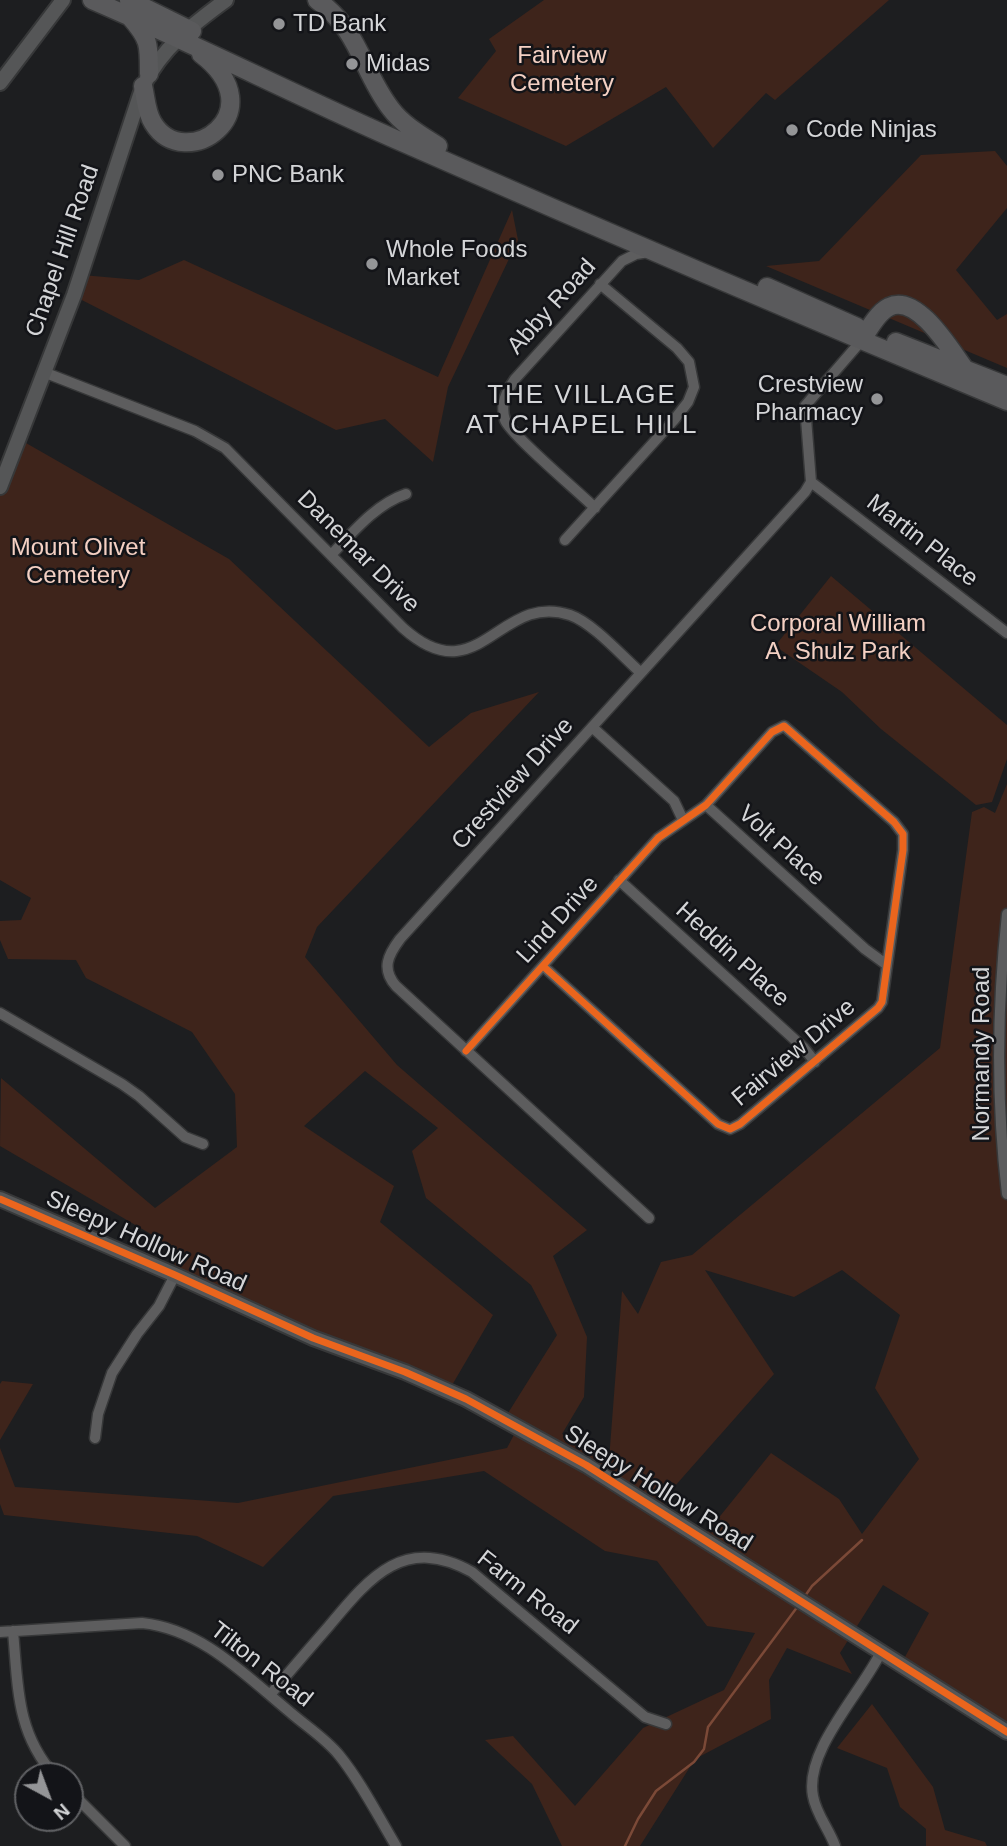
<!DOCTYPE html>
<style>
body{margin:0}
#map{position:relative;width:1007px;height:1846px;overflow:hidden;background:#1d1e20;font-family:Arial,sans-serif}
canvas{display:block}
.north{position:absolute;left:14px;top:1762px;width:70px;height:70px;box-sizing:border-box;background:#131418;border:2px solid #606164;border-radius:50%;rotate:139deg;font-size:19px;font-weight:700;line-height:28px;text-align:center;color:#d4d5d7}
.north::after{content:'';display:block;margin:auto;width:24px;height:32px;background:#949597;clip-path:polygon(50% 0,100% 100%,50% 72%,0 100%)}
</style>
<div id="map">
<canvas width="1007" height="1846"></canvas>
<div class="north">N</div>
</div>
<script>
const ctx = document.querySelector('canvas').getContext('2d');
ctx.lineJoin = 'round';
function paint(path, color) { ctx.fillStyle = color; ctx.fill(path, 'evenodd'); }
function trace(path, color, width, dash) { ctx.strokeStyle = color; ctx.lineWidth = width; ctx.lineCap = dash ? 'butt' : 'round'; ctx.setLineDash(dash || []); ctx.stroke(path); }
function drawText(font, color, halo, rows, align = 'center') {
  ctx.font = font + ' Arial,sans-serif'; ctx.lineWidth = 5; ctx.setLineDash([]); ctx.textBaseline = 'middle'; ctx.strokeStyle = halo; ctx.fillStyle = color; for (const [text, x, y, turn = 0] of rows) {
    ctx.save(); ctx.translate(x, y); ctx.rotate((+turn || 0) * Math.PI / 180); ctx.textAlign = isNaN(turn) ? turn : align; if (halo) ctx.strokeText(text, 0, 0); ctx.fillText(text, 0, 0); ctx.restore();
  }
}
paint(new Path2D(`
 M544,0H889L775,100L766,93L713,148L666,87L566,146L458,98L496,51L489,39Z
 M995,151L1007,166V208L956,270L997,320L1007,314V368L766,266L819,261L921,155Z
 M512,210L518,240L448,387L433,462L385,419L336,430L74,296L82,275L139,280L184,260L438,377Z
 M19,439L229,559L429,747L471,713L539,692L317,927L305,957L397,1065L587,1230L553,1256L587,1337L584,1397L562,1434L609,1460L622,1291L638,1314L661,1262L692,1255L940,1048L972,812L984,807L995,813L1007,784V1734L900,1666L929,1613L883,1585L840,1653L852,1674L787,1648L769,1680L771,1719L695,1759L640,1846H562L532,1784L485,1740L513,1736L575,1806L643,1728L724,1690L755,1633L707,1626L657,1561L605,1551L484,1471L333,1496L263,1567L197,1536L4,1515L0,1504V1448L15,1487L238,1503L507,1448L517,1429L503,1421L557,1335L531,1285L426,1198L412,1151L438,1128L365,1071L304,1126L394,1186L380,1222L493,1315L448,1392L182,1278L161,1240L0,1146L1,1078L155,1208L237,1147L235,1094L192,1032L86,978L76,960L8,959L0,940V921L21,920L31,898L0,880V461L8,466ZM705,1270L794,1297L842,1270L900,1315L875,1388L919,1459L862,1534L839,1499L771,1453L704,1536L662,1510L667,1495L774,1374Z
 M831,576L1007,725V759L992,802L976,805L881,729L842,692L775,646Z
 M2,1381L33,1384L0,1440V1384Z
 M872,1704L933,1787L945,1830L985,1842L987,1846H926V1829L900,1807L887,1768L837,1748Z`), '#3e241b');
trace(new Path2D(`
 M805,1596L812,1586L862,1540
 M625,1846L638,1819L656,1791L694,1762L704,1749L708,1727L798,1606`), '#7b4937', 2.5);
const street = new Path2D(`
 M46,373L195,431L225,448L403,628C479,696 499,591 570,615C593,623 622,656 641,673
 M811,482L1007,633
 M595,508C580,493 510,434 505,420C500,404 506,392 515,379L622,261L636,254L649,252
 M565,540L674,420L688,402L694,387L689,362L677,348L600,284
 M331,555C353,532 376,504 406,494
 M592,727L674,801L683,820
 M706,805L865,949L887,965
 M619,880L804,1048L815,1062
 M1007,914C997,1006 996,1101 1007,1194
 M0,1013L122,1084L139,1096L185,1137L203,1144
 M466,1051L658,838L706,805L772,732L784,726L894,822L903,834V850L882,1002L878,1008L740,1124L730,1129L718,1124L543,966
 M649,1218L396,986C381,969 388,955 400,939L805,492L811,482L805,406L862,340
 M95,1438L98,1414L112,1373L137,1334L159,1306L175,1275
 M13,1631C18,1686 16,1733 55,1776
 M0,1632L142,1623C202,1629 246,1676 291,1713C306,1726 326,1739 339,1755C361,1782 378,1816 396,1846
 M270,1695C289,1672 309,1649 329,1626C369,1578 404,1534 472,1572L645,1717L666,1724
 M70,1791L125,1846
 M835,1846C829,1829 816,1814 813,1796C804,1751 861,1693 881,1652`);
const secondary = new Path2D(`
 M0,83L63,0
 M0,487L74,295L143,86C162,48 193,24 226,0
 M0,1199L175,1275L313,1338L405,1372L466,1399L586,1465L1007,1732`);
const highway = new Path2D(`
 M92,0C197,45 299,97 404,143C604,231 805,317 1007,401
 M129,0L192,31
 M317,0C360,30 362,72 391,109C403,125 421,135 438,146
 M131,18C150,40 149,45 149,74
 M143,86C146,98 146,112 153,123C185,175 277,112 201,54
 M767,287L857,327
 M862,340C868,330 878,312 889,307C917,293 950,349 964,368
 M896,342L1007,386`);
trace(street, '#373839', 13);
trace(secondary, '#373839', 18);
trace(highway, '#373839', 21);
trace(street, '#5d5d5e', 10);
trace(secondary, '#555657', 14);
trace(highway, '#5a5a5c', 18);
trace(new Path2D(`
 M466,1051L658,838L706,805L772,732L784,726L894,822L903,834V850L882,1002L878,1008L740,1124L730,1129L718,1124L543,966
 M0,1199L175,1275L313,1338L405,1372L466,1399L586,1465L1007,1732`), '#eb651d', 7);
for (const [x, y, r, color] of [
 [279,24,7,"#949597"],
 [352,64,7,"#949597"],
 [792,130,7,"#949597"],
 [218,175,7,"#949597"],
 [372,264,7,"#949597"],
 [877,399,7,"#949597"]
]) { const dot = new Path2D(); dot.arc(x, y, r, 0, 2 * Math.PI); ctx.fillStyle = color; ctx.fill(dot); trace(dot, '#131418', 2.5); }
drawText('24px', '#d4d5d7', '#131418', [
 ["TD Bank",293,24],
 ["Midas",366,64],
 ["Code Ninjas",806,130],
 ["PNC Bank",232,175],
 ["Whole Foods",386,250],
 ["Market",386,278],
 ["Crestview",863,385,"right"],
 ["Pharmacy",863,413,"right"]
], 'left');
drawText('24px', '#f4d0c3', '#131418', [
 ["Fairview",562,56],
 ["Cemetery",562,84],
 ["Mount Olivet",78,548],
 ["Cemetery",78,576],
 ["Corporal William",838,624],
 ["A. Shulz Park",838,652]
]);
drawText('24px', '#d4d5d7', '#131418', [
 ["Chapel Hill Road",63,251,-71],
 ["Abby Road",552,307,-48],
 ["Martin Place",922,541,38],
 ["Danemar Drive",358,552,45],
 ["Crestview Drive",513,784,-48],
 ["Volt Place",781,846,42],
 ["Lind Drive",558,920,-48],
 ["Heddin Place",732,955,42],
 ["Fairview Drive",794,1053,-40],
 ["Normandy Road",982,1054,-90],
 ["Sleepy Hollow Road",146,1242,24],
 ["Sleepy Hollow Road",658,1489,32],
 ["Farm Road",527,1593,38],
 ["Tilton Road",261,1665,38]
]);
ctx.letterSpacing = '2px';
drawText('26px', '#d4d5d7', '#131418', [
 ["THE VILLAGE",582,396],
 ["AT CHAPEL HILL",582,426]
]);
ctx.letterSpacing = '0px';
</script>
